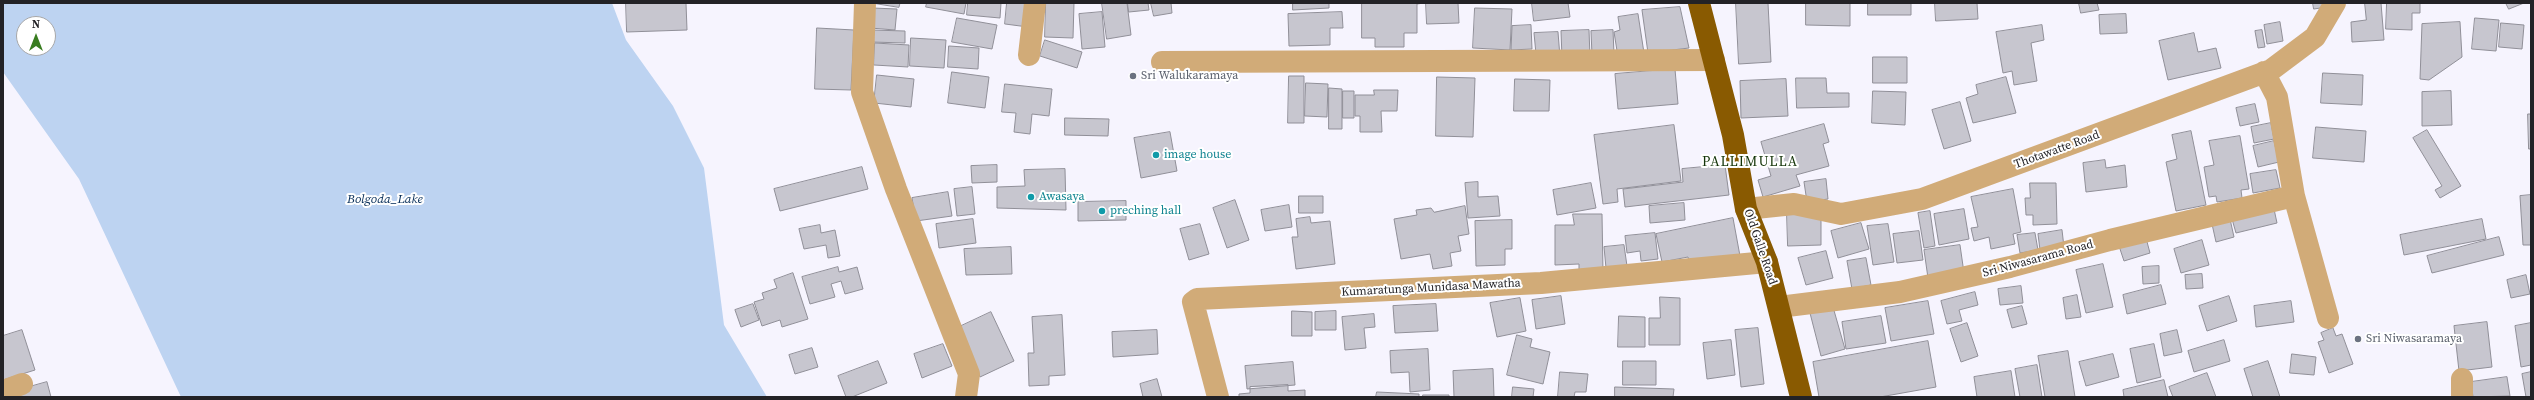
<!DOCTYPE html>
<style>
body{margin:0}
#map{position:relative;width:2534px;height:400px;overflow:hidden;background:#f6f4fe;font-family:"Source Serif 4",serif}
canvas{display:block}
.frame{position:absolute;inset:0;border:4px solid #232226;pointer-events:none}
.north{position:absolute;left:16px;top:16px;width:40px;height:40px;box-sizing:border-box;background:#fff;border:1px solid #a7a7a8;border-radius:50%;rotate:0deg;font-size:11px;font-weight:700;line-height:16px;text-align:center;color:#232226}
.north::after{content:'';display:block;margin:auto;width:14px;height:18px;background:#397d20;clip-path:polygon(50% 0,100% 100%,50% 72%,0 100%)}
</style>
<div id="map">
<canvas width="2534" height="400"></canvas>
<div class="frame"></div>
<div class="north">N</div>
</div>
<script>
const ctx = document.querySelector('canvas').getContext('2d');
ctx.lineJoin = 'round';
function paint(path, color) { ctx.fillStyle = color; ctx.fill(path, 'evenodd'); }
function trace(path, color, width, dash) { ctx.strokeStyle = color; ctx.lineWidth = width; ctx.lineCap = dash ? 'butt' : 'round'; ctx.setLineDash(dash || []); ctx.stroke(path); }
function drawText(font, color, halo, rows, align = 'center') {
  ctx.font = font + ' "Source Serif 4",serif'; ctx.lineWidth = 4; ctx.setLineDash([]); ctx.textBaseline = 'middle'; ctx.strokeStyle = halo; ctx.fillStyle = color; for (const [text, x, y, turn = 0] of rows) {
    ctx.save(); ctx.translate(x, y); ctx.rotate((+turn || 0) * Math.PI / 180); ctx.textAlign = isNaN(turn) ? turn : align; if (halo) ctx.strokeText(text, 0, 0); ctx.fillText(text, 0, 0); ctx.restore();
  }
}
paint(new Path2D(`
 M3,3H612L626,40L673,106L704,168L724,325L767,397H181L79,179L3,72ZM24,24H48V48H24Z`), '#bdd3f1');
const building = new Path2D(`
 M626,3H686L687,30L627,32Z
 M872,3H900L899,7Z
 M927,3H966L964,14L926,7Z
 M968,3H1001L1000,18L967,15Z
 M1007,3H1030L1028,27L1005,24Z
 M1046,3H1074L1073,38L1045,37Z
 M1102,3H1127L1131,35L1107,39Z
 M1128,3H1148L1149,10L1129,12Z
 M1151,3H1171L1172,13L1154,16Z
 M1293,3H1329V8L1293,10Z
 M1362,3H1424L1417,4V33H1404V47H1375V38H1362Z
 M1426,3H1458L1459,23L1427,24Z
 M1532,3H1568L1570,17L1534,21Z
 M1736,3H1768L1771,62L1739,64Z
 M1806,3H1850V26L1806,25Z
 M1868,3H1911V15H1868Z
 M1935,3H1977L1978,19L1936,21Z
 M2079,3H2097L2099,10L2081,13Z
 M2313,3H2326L2327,7L2314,9Z
 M2365,3H2381L2384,40L2352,42L2351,22L2366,20Z
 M2387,3H2420V13H2412V30L2386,29Z
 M2506,3H2524L2509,9Z
 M1680,7L1689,48L1648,53L1642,10Z
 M872,8L897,9L895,30L870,28Z
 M1475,8L1512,9L1510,50L1473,48Z
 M1102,12L1105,47L1082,49L1079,14Z
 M1342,12L1343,28H1330V45L1289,46L1288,14Z
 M1638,14L1644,53L1618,57L1614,32L1620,30L1618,17Z
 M2126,14L2127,33L2100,34L2099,15Z
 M957,18L997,25L992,49L952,42Z
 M2475,18L2499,20L2496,51L2472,49Z
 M2280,22L2283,41L2267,44L2264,25Z
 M2460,22L2462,57L2429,80L2420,79L2422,24Z
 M2501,23L2524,25L2522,49L2499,47Z
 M1531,25L1532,49L1511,50L1512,26Z
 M2042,25L2044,40L2031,43L2037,81L2014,85L2012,71L2003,73L1996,32Z
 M817,28L854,30L851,90L815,89Z
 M872,30L905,31V43L871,42Z
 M1589,30L1590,57L1562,58L1561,31Z
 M1613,30L1614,54L1592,55L1591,31Z
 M2262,30L2265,47L2258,48L2255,31Z
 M1558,32L1560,57L1536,54L1534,33Z
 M2194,33L2198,52L2216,48L2221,68L2168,80L2159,41Z
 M911,38L946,40L944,68L910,66Z
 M1045,40L1082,52L1077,68L1040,56Z
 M875,43L909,45L908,67L874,65Z
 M949,46L979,48L978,69L948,67Z
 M1873,57H1907V83H1873Z
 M1675,69L1678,104L1618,109L1615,74Z
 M952,72L989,77L985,108L948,103Z
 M2323,73L2363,75L2362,105L2321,103Z
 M877,75L914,79L911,107L874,103Z
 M1289,76H1304V123H1288Z
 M1437,77L1475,78L1473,137L1436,136Z
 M2006,77L2016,113L1973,123L1966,98L1978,94L1976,85Z
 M1796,78H1826L1827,93H1849V107L1797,108Z
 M1515,79L1550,80L1549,111H1514Z
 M1786,79L1788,116L1741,118L1740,81Z
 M1306,83L1328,84L1327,117L1305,116Z
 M1005,84L1052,89L1049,116L1032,114L1030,134L1014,132L1016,113L1002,112Z
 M1329,88L1342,89V129H1329Z
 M1374,90H1398L1397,111H1381L1382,132H1360V116H1355V95H1374Z
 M1343,91H1354V118H1343Z
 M1873,91L1906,92L1905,125L1872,123Z
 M2451,91L2452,125L2422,126V92Z
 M1960,102L1971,141L1944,149L1932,110Z
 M2255,104L2259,122L2240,126L2236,108Z
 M2528,114H2531V149H2529Z
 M1065,118L1109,119L1108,136L1065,135Z
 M2271,123L2274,139L2254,143L2251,127Z
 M1824,124L1829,142L1823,144L1829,166L1796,175L1800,186L1763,197L1758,180L1771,176L1761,142Z
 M1674,125L1681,181L1617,189L1618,202L1603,204L1594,135Z
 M2316,127L2366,131L2364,162L2313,158Z
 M2427,130L2461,186L2440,198L2435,190L2442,186L2413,138Z
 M2191,131L2206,205L2176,211L2166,162L2177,159L2172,135Z
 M1170,132L1177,171L1141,178L1134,138Z
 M2240,136L2249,189L2241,190L2242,198L2217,202L2216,196L2209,197L2204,167L2214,165L2209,141Z
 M2274,141L2279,162L2258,167L2253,146Z
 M2105,160L2106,168L2125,165L2127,187L2086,192L2083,163Z
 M997,165V182L972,183L971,166Z
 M1725,165L1729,195L1625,207L1623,189L1683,182L1682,169Z
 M862,167L868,189L780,211L774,189Z
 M1065,169L1066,210L997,208V187L1025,186L1024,170Z
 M2276,170L2280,188L2253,193L2250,174Z
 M1826,179L1828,199L1807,202L1804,182Z
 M1478,182V197L1498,196L1500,216L1468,218L1465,183Z
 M1591,183L1596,208L1557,215L1553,190Z
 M2030,183H2056L2057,224L2033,225V215H2026L2025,198H2030Z
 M972,187L975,214L957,216L954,189Z
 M2013,189L2021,232L2013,234L2015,244L1991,249L1989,237L1974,241L1971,228L1978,227L1971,197Z
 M948,192L952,216L916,221L912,198Z
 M2531,195V245H2523L2520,196Z
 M1299,196H1323V213H1299Z
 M1235,200L1249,240L1227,248L1213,208Z
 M1126,201V220L1078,221V202Z
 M1684,203L1685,220L1650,223L1649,206Z
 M1289,205L1292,227L1265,231L1261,210Z
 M1465,206L1469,234L1458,236L1461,251L1450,253L1452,266L1433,269L1430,254L1401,259L1394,219L1417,215L1416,210L1431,208L1434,212Z
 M1964,209L1969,239L1939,245L1934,214Z
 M2274,209L2277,223L2236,233L2232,219Z
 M1930,211L1935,246L1924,248L1918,213Z
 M1573,214H1602L1603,272H1579V264L1555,265V225H1574Z
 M1787,214H1821V245L1788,246Z
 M1310,217L1311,223L1330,221L1335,264L1296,269L1292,237H1298L1296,219Z
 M1733,218L1740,256L1690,266L1688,257L1662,262L1656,234Z
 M973,219L976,243L939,248L936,224Z
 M2230,219L2234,237L2216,242L2212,224Z
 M2482,219L2486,239L2404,255L2400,235Z
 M1512,220V249H1505V265L1476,266L1475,221Z
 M1861,223L1869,249L1838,258L1831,231Z
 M1200,224L1209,254L1189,260L1180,229Z
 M1888,224L1894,262L1873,265L1867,226Z
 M820,225L821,233L835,230L840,256L828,258L826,245L804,249L799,229Z
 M2062,230L2064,247L2040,250L2038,234Z
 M1919,231L1923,260L1897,263L1893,234Z
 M1655,233L1658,259L1641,261L1640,251L1627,253L1625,236Z
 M2035,233L2038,250L2020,253L2017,235Z
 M2499,237L2504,255L2432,273L2427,256Z
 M2146,238L2150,253L2124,261L2119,246Z
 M2202,240L2209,265L2181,273L2174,249Z
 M1624,245L1627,266L1606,268L1604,247Z
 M1960,245L1964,273L1928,278L1924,250Z
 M1011,247L1012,274L966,275L964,249Z
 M1826,251L1833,278L1806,285L1798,258Z
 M1866,258L1871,285L1852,289L1847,261Z
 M2103,264L2113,307L2086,313L2076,270Z
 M2159,266V283L2143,284L2142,267Z
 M838,267L839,272L857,267L863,289L845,294L841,281L831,284L835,297L810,304L802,277Z
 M793,273L808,319L782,327L780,320L762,326L754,302L764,299L762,293L777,288L774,280Z
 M2202,274L2203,288L2186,289L2185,275Z
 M2526,275L2530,294L2511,298L2507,280Z
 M2161,285L2166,304L2127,314L2123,295Z
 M2021,286L2023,303L2000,305L1998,289Z
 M1975,292L1978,305L1959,310L1962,321L1947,324L1941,301Z
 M2077,295L2081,317L2066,319L2063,298Z
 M1561,296L1565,324L1536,329L1532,300Z
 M2229,296L2237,321L2207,331L2199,306Z
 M1660,297L1680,298V345H1649V318H1660Z
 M1520,298L1526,331L1497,337L1490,303Z
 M1928,301L1934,334L1891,341L1885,308Z
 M2291,301L2294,322L2256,327L2254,306Z
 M753,304L759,320L741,327L735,310Z
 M1436,304L1438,331L1395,333L1393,306Z
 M2022,306L2027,324L2012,328L2007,310Z
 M1833,307L1845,349L1821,356L1810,313Z
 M1292,311L1312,312V336H1292Z
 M1336,311V330H1315V312Z
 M991,312L1014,361L980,377L957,328Z
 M1374,314L1375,327L1364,328L1366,348L1345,350L1342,317Z
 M1062,315L1065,375L1049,376V385L1029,386L1028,353H1034L1032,317Z
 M1619,316L1645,317V347H1618Z
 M1881,316L1886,343L1846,349L1842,322Z
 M2487,322L2492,367L2459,371L2454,326Z
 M1967,323L1978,356L1961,362L1950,329Z
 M2531,323V365L2521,367L2515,326Z
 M1758,328L1764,384L1741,387L1735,330Z
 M2333,328L2336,336L2342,334L2353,364L2329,373L2318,342L2324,340L2321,333Z
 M22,330L35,370L3,380V336Z
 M1157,330L1158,354L1113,357L1112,332Z
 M2177,330L2182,352L2164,356L2160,334Z
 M1517,335L1532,339L1530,347L1550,352L1543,384L1507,375Z
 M1731,340L1735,375L1707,379L1703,343Z
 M2224,340L2230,361L2194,372L2188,351Z
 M1928,341L1936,387L1880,397H1819L1813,362Z
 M943,344L952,366L922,378L914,354Z
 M2154,344L2161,377L2137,383L2130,349Z
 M812,348L818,367L795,374L789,355Z
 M1428,349L1430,390L1410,392L1409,372L1391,373L1390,351Z
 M2068,351L2075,397H2045L2038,356Z
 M2113,354L2119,377L2086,386L2079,362Z
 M2292,354L2316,357L2314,375L2290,373Z
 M878,361L887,383L852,397H846L838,376Z
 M1623,361H1656V385H1623Z
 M2268,361L2280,397H2253L2244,369Z
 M1293,362L1295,385L1247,389L1245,366Z
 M2037,365L2042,397H2020L2015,369Z
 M1493,369L1494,397H1454L1453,371Z
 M2011,371L2015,397H1977L1974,377Z
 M1560,372L1588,374L1586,392H1575L1574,397H1558Z
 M2531,372V397H2526L2522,374Z
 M2207,373L2216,397H2173L2169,387Z
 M2507,377L2510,396L2473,397L2471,382Z
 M1157,379L1162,397H1143L1140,384Z
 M2164,380L2168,397H2124L2123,390Z
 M47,382L51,397H17L15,391Z
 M1288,385V391L1305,390V397H1239V394L1250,393V387Z
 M1513,387L1534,389L1533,397H1512Z
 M1615,387L1674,389L1673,397H1615Z
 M1377,392L1419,394V397H1376Z
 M1423,395H1449V397H1423Z`);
paint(building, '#c7c6cf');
trace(building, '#908f98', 1);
trace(new Path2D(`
 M865,3L862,92L896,189L969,374L966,397
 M1029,55L1035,3
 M1162,62L1714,60
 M2264,72L2277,97L2294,196L2328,318
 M1746,209L1794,204L1841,214L1922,199L2271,70L2315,37L2335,3
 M1779,307L1900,292L2010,267L2110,240L2294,196
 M2462,379V397
 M3,391L22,384
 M1218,397L1193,302L1197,299L1541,283L1767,262`), '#d1ab78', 22);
trace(new Path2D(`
 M1699,3L1733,135L1746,209L1767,262L1801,397`), '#895a01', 22);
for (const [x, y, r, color] of [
 [1133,76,4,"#6b7280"],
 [1156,155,4,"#0f9aa8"],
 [1031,197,4,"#0f9aa8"],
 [1102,211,4,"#0f9aa8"],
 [2358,339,4,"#6b7280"]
]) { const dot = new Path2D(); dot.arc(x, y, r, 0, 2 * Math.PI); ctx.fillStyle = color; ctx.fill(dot); trace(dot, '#fff', 1.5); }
drawText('12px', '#5b616d', '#fff', [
 ["Sri Walukaramaya",1141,76],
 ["Sri Niwasaramaya",2366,339]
], 'left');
drawText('12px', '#232226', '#fff', [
 ["Thotawatte Road",2057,150,-20],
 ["Old Galle Road",1760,247,71],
 ["Sri Niwasarama Road",2038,259,-15],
 ["Kumaratunga Munidasa Mawatha",1431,288,-3]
]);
drawText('12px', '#0d838f', '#fff', [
 ["image house",1164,155],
 ["Awasaya",1039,197],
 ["preching hall",1110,211]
], 'left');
drawText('italic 13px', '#062d58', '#fff', [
 ["Bolgoda_Lake",385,200]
]);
ctx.letterSpacing = '1px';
drawText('14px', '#133408', '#fff', [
 ["PALLIMULLA",1750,162]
]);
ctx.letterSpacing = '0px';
</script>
